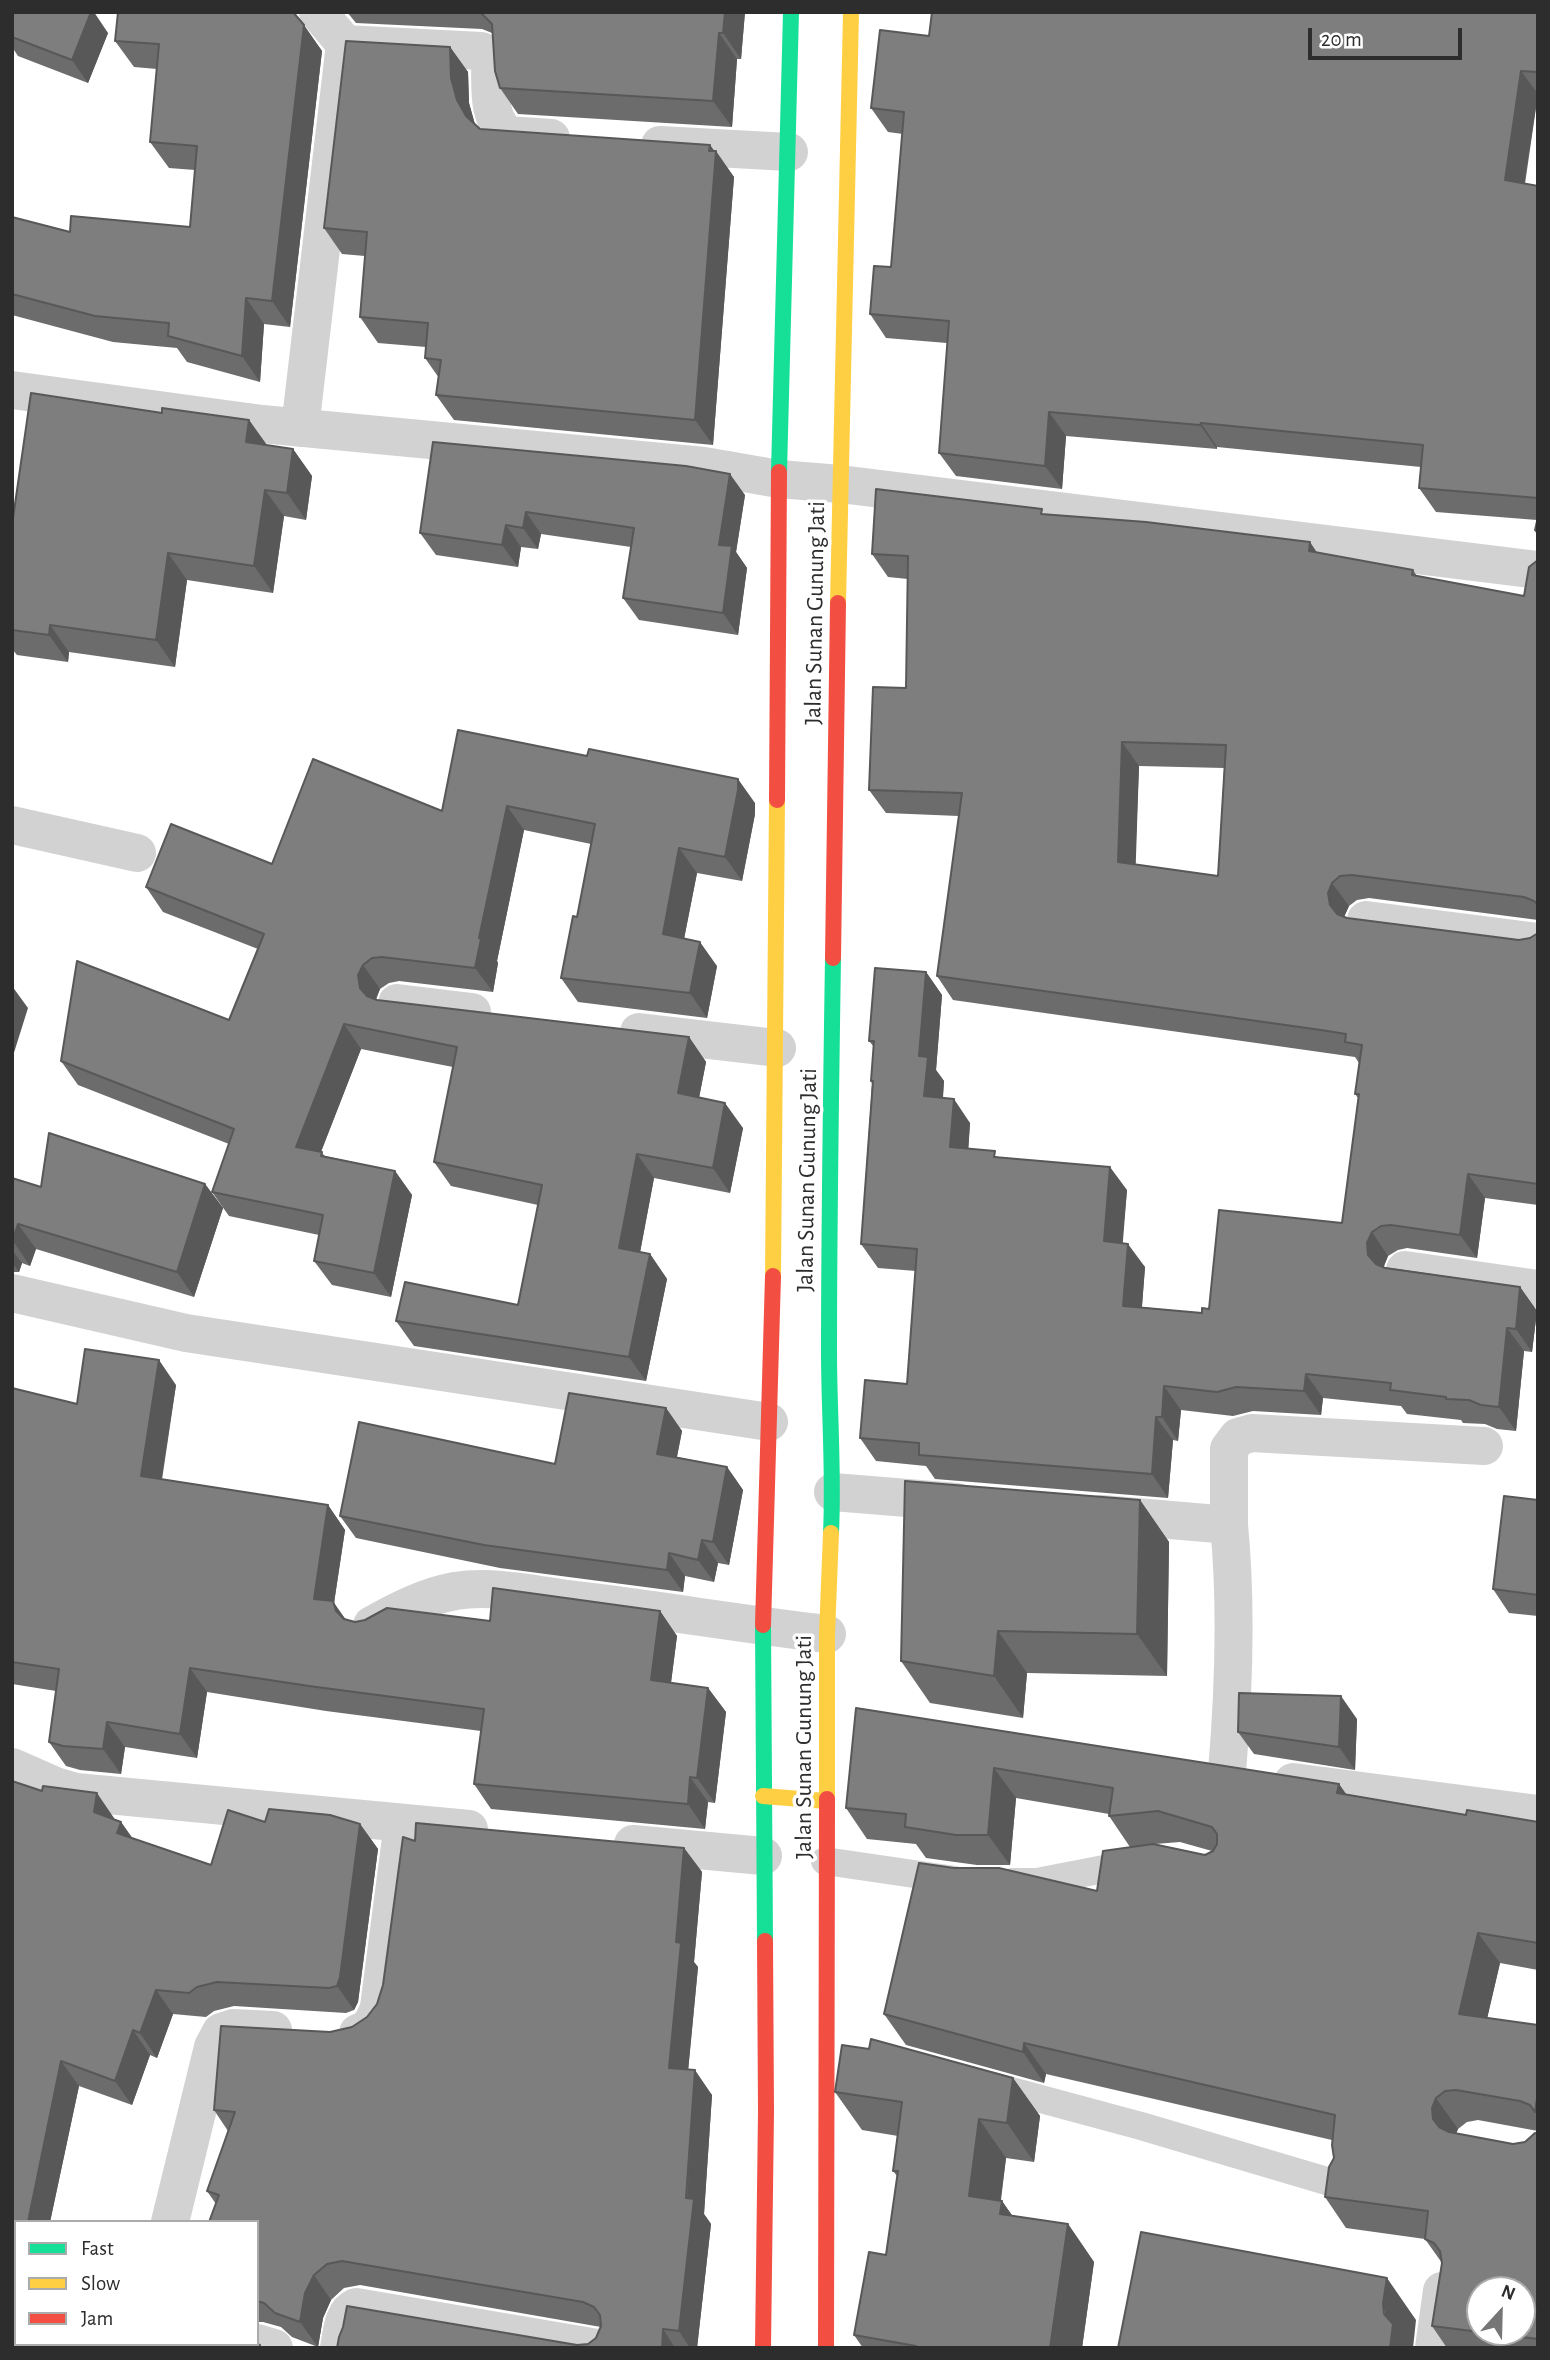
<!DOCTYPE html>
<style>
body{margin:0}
#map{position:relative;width:1550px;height:2360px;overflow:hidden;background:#fff;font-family:"Alegreya Sans",sans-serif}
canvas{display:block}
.frame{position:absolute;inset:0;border:14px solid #2d2d2d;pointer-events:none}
.legend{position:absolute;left:14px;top:2220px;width:245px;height:126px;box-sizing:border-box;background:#fff;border:2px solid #ababab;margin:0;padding:9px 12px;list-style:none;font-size:21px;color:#2d2d2d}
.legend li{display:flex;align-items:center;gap:14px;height:35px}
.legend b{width:35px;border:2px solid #ababab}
.north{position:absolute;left:1466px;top:2276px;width:70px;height:70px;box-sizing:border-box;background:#fff;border:2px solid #ababab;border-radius:50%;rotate:22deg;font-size:19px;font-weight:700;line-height:28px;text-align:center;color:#2d2d2d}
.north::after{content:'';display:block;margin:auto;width:24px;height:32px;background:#767676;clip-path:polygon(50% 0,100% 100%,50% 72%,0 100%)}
.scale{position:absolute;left:1308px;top:28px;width:154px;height:32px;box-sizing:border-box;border:4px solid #2d2d2d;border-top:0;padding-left:9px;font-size:21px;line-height:24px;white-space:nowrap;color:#2d2d2d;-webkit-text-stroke:5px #fff;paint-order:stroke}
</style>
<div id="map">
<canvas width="1550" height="2360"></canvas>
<div class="frame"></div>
<ul class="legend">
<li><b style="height:9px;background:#16e098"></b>Fast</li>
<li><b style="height:9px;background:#ffcf43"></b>Slow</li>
<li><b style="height:9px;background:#f24e42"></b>Jam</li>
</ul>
<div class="north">N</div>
<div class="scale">20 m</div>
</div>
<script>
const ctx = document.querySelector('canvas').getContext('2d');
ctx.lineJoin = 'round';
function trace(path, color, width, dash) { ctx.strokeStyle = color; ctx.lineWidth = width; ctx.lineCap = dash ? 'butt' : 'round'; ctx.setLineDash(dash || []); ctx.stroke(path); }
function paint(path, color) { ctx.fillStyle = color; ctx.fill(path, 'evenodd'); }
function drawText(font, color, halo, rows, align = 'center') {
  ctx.font = font + ' "Alegreya Sans",sans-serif'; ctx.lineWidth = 7; ctx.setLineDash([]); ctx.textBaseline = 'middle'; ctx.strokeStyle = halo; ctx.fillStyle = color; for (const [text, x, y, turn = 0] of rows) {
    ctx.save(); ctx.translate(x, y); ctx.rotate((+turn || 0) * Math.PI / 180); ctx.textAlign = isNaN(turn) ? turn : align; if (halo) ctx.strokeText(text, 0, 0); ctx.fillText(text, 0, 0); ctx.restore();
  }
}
trace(new Path2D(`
 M825,1861L955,1880
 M1013,1882H1037L1135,1863
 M989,2085L1141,2126L1340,2185`), '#d2d2d2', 28);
trace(new Path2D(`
 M318,12L345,44L481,51L490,59C491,86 486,115 507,135L551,138
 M660,145L789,152
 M12,390L262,424L704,466L779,479L840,484L1538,570
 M300,428L345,44
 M12,825L137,853
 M1366,920L1538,942
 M397,1003L472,1012
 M639,1032L777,1048
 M1405,1270L1538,1289
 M12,1293L186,1333L769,1422
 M833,1492L957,1502
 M1101,1514L1229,1525V1449L1238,1437L1252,1433L1484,1446
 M372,1625C399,1610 424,1597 455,1591C491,1585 532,1594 567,1599C654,1609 740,1624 827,1634
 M12,1767L55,1786L76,1792L469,1829
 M1227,1772C1234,1689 1237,1607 1229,1525
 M1293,1782L1538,1814
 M633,1844L763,1856
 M358,2033C371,2029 375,2019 379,2007L403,1823
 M170,2222L213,2047L221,2032L233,2028L273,2030
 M257,2343L274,2348
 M339,2348C342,2334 342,2313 356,2307L597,2348
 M1434,2348L1442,2291`), '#d2d2d2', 38);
trace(new Path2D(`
 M779,472L791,12
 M831,1533C834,1472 829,1412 829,1352C829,1221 831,1089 833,958
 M763,1625L765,1941`), '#16e098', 16);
trace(new Path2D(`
 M838,603L851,12
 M773,1276L777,800
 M763,1796L826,1801
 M827,1799V1634L831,1533`), '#ffcf43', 16);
trace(new Path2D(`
 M777,800L779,472
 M833,958L838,603
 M763,1625L773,1276
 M763,2348L766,2112L765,1941
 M826,2348L827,1799`), '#f24e42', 16);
paint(new Path2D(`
 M12,12L108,33L88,83L18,56L12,47Z
 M347,12H745L741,59H737L732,127L518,114L500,88L492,33L482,29L356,23Z
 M1538,12V94L1525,184L1538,186V533L1537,520L1436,512L1419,488L1421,467L1217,447V449L1066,436L1062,489L956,476L939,453L947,343L886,338L870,314L891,267L903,134L888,132L871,108L929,36Z
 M296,15L322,51L290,327L264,324L260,382L187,362L177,348L113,342L12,315V217L70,232L190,227L195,170L169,168L150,142L157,69L134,67L115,41Z
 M450,47L468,72L469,103L475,124L480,129L710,145L734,177L713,445L454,420L436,395L439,378L425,358L426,347L378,343L360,317L365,256L342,254L324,228Z
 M162,413L249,420L267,445L293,449L312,476L306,520L284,516L273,593L187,580L175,667L69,652L68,662L17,655L12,649V525Z
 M433,442L745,495L736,552L747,568L738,635L639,620L623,598L631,547L541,534L538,549L521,547L518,567L436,555L420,533Z
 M1045,514L1317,553L1413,570L1417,576L1524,596L1538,560V920L1369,898L1357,900L1349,906L1344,917L1347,918L1519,940L1530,938L1538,933V1205L1485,1198L1477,1258L1407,1248L1398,1250L1388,1256L1384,1266V1267L1520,1287L1537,1311L1532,1352L1524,1351L1516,1431L1497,1429L1485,1424L1463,1423L1461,1420L1407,1414L1401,1406L1323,1398L1321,1415L1253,1411L1233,1416L1181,1410L1178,1441L1173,1440L1168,1498L935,1479L926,1466L876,1461L860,1438L907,1384L916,1271L878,1268L861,1244L872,1084L871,1081L874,1047L869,1041L926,972L942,995L936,1070L944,1081L943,1098L970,1123L968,1149L1127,1190L1122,1243L1145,1267L1142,1307L1202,1313L1342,1223L1358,1098L1355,1094L1359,1063L1355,1057L953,1000L937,976L959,816L886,813L869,790L906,688L908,579L888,577L872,554ZM1139,766L1224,768L1218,876L1135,864Z
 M458,730L755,803V814L742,881L697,873L684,939L717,966L707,1018L578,1002L561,978L577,917L591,844L524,830L497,961L498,963L493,992L399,981L389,983L380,989L376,1000L689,1037L706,1062L699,1098L743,1128L730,1193L654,1178L640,1253L650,1254L667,1279L646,1381L414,1346L396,1321L518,1305L538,1205L451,1186L434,1162L453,1067L361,1049L321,1152L325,1156L395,1171L412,1195L391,1297L332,1285L314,1261L319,1235L229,1216L212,1192L229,1144L78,1085L61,1061L229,1020L258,949L163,912L146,887L272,864L442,811Z
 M12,1178L41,1187L205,1184L223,1208L194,1297L36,1249L30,1266L22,1263L19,1272H12Z
 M176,1385L162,1480L328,1505L345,1530L334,1603L346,1620L355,1622L490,1621L660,1611L677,1636L671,1683L708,1688L726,1712L715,1803L708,1802L705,1829L491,1809L474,1784L481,1731L326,1711L207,1692L197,1758L125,1747L121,1774L80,1770L66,1766L49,1742L56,1691L12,1684V1388L77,1404Z
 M666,1408L682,1431L677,1457L727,1467L743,1490L729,1565L718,1563L714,1582L685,1576L683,1592L500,1568L356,1538L340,1516L555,1464Z
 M1140,1500L1169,1542L1167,1676L1027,1673L1023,1718L930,1703L901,1661Z
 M1538,1500V1616L1509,1613L1493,1589Z
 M856,1708L1339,1784L1346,1794L1466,1815L1538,1822V1970L1500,1963L1487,2018L1538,2025V2131L1478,2120L1467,2122L1458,2129L1456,2134L1513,2144L1525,2142L1538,2134V2348H1447L1432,2326L1442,2263L1425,2239L1346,2228L1325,2197L1334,2158L1332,2140L1046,2074L1044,2083L906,2045L884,2014L1097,1891L1130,1847L1109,1816V1814L1016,1798L1010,1865H977L926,1858L916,1844L867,1839L846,1808ZM1180,1842L1212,1851L1205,1855L1155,1844Z
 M1357,1719L1355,1770L1254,1754L1238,1732Z
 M12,1781L114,1818V1819L121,1822L132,1838L211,1865L265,1822L360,1824L378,1849L358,2002L354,2010L346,2013L234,2006L214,2011L206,2017L173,2014L157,2058L150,2055L132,2105L79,2086L50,2222H16V2264H12Z
 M415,1841L684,1848L702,1872L694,1962L698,1967L688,2070L712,2095L704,2214L711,2224L697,2348H337L577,2345L588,2344L596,2338L601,2327L360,2285L344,2288L331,2300L323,2318L318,2347L292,2337L281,2327L263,2322H257V2222L216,2204L207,2191L228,2131L214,2110L330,2032L352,2027L367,2017L377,2004L383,1985Z
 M1013,2078L1040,2116L1034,2162L1006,2158L1001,2200L1002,2201L1012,2216L1068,2224L1094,2262L1082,2348H863L854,2335L886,2255L897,2176L893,2171L898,2136L862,2130L835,2092Z`), '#6c6c6c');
paint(new Path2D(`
 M91,12H94L108,33L88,83L72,60Z
 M725,12H745L741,59L723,33Z
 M304,25L322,51L290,327L272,301Z
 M719,33L737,59L732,127L713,101Z
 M450,47L468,72L469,103L475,125L466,116L457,100L451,78Z
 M1521,71L1538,94L1521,204L1505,180Z
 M710,145L716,154V151L734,177L713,445L695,420Z
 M246,298L264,324L260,382L242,356Z
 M1049,412L1066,436L1062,489L1045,466Z
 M249,420L268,447L246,442Z
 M1201,423L1217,447V449L1200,425Z
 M293,449L312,476L306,520L287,493Z
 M730,474L745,495L736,552L747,568L738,635L723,613L719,545Z
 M265,490L284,516L273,593L254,566Z
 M526,512L541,534L538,549L523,528Z
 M506,525L521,547L518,567L502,545Z
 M1310,542L1326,566L1309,551Z
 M168,553L187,580L175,667L156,640Z
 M50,625L69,652L68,662L49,635Z
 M1122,742L1139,766L1135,886L1118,862Z
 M738,779L755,803V814L742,881L725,857Z
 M507,806L524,830L497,961L498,963L493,992L475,968L479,938Z
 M679,848L697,873L680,959L663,934Z
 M1332,883L1349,906L1344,917L1346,929L1330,905L1328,893Z
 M700,942L717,966L707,1018L690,993Z
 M363,965L380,989L375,1000L377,1012L360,988L358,975Z
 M926,972L942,995L936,1070L944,1081L941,1120L924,1096L919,1056Z
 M12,986L28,1008L12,1059Z
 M344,1024L361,1049L313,1172L296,1147Z
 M689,1037L706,1062L695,1118L678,1093Z
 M954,1099L970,1123L967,1171L950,1147Z
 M725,1103L743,1128L730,1193L713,1168Z
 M637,1154L654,1178L636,1273L619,1248Z
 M1110,1167L1127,1190L1121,1265L1104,1241Z
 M395,1171L412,1195L391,1297L374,1273Z
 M1468,1174L1485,1198L1477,1258L1460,1235Z
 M205,1184L223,1208L194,1297L177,1272Z
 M18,1224L36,1249L30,1266L13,1241Z
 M1372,1232L1388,1256L1384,1266L1385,1279L1368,1255L1367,1243Z
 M1128,1244L1145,1267L1140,1330L1123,1306Z
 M12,1250L22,1263L19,1272L12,1262Z
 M650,1254L667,1279L646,1381L629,1357Z
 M1520,1287L1537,1311L1532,1352L1516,1329Z
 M1507,1328L1524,1351L1516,1431L1499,1407Z
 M159,1360L176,1385L158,1501L141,1476Z
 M1306,1374L1323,1398L1321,1415L1304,1391Z
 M1164,1386L1181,1410L1178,1441L1162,1417Z
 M666,1408L682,1431L673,1476L657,1454Z
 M1156,1417L1173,1440L1168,1498L1152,1474Z
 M727,1467L743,1490L729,1565L713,1542Z
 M1140,1500L1169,1542L1167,1676L1137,1634Z
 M328,1505L345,1530L334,1603L350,1626L314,1599Z
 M702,1540L718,1563L714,1582L698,1560Z
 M669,1553L685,1576L683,1592L667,1570Z
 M660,1611L677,1636L668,1705L651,1680Z
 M998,1631L1027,1673L1023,1718L994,1676Z
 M190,1668L207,1692L197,1758L180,1734Z
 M708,1688L726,1712L715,1803L697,1778Z
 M1341,1696L1357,1719L1355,1770L1339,1747Z
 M107,1722L125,1747L121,1774L103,1749Z
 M994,1768L1016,1798L1010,1865L988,1835Z
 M690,1777L708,1802L705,1829L688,1804Z
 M1339,1784L1360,1814L1337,1793Z
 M97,1793L114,1818L112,1837L94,1812Z
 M121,1822L138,1846L117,1833Z
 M360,1824L378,1849L358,2002L354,2010L337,1986Z
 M684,1848L702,1872L694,1962L698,1967L686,2093L669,2068L676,1942Z
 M1478,1933L1500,1963L1481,2045L1459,2014Z
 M156,1990L173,2014L157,2058L140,2033Z
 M133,2030L150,2055L132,2105L115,2081Z
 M1024,2043L1046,2074L1044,2083L1023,2052Z
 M61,2061L79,2086L50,2222H28Z
 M695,2070L712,2095L704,2214L711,2224L697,2348H690L679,2331Z
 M1013,2078L1040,2116L1034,2162L1007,2123Z
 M1538,2092V2116L1535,2112Z
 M1436,2098L1458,2129L1453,2139L1455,2150L1433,2119L1432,2108Z
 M979,2119L1006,2158L996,2234L969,2196Z
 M1002,2201L1029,2239L1000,2214Z
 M1068,2224L1094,2262L1082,2348H1050Z
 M314,2275L331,2300L323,2318L318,2347L300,2322L305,2293Z
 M1387,2278L1416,2320L1413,2348H1390L1383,2303Z
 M663,2329L675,2348H662Z`), '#585858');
const building = new Path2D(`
 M12,12H91L72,60L12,37Z
 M118,12H293L304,25L272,301L246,298L242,356L168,336L169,323L95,316L12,294V217L70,232L71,216L190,227L197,146L150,142L159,44L115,41Z
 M480,12H725L723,33H719L713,101L500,88L495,71L492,24Z
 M932,12H1538V72L1521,71L1505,180L1538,186V498L1419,488L1423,445L1201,423L1200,425L1049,412L1045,466L939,453L949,321L870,314L874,266L891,267L904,112L871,108L880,30L929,36Z
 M346,41L450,47L451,78L457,100L466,116L480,129L710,145L709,151H716L695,420L436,395L441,360L425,358L428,323L360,317L367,232L324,228Z
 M31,393L162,413V408L249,420L246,442L293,449L287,493L265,490L254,566L168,553L156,640L50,625L49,635L12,630V525Z
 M433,442L686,466L730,474L719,545L732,546L723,613L623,598L634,528L526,512L523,528L506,525L502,545L420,533Z
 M876,489L1042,509L1041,514L1146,522L1310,542L1309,551L1413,570L1412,575L1524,596L1529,567L1538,560V905L1534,901L1524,897L1352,875L1340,876L1332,883L1328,893L1330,905L1337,914L1347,918L1519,940L1530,938L1538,933V1184L1468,1174L1460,1235L1391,1225L1381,1226L1372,1232L1367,1243L1368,1255L1376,1264L1385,1268L1520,1287L1516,1329L1507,1328L1499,1407L1481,1405L1469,1400L1446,1399V1397L1390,1390L1391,1383L1306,1374L1304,1391L1236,1387L1217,1392L1164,1386L1162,1417H1156L1152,1474L919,1455V1443L860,1438L865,1380L907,1384L917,1249L861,1244L873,1081H871L874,1041H869L875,968L926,972L919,1056L928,1057L924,1096L954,1099L950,1147L995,1151L994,1157L1110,1167L1104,1241L1128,1244L1123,1306L1202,1313V1308L1209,1309L1219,1210L1342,1223L1359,1094H1355L1362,1045L1345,1042L1346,1034L1321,1030L937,976L962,793L869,790L873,687L906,688L908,556L872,554ZM1122,742L1226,745L1218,876L1118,862Z
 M1538,517V533L1535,530Z
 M458,730L587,756L589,749L738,779V790L725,857L679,848L663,934L700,942L690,993L561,978L573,916L577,917L595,824L507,806L479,938L481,939L475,968L382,957L372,958L363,965L358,975L360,988L367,996L377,1000L689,1037L678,1093L725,1103L713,1168L637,1154L619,1248L650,1254L629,1357L396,1321L405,1282L518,1305L542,1185L434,1162L457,1047L344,1024L296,1147L322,1152L321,1156L395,1171L374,1273L314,1261L323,1215L212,1192L234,1129L61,1061L77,961L229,1020L264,934L146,887L171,824L272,864L313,759L442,811Z
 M49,1133L205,1184L177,1272L18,1224L12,1241V1178L41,1187Z
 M85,1349L159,1360L141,1476L328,1505L314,1599L333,1601L336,1611L344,1619L355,1622L365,1620L387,1608L490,1621L493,1588L660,1611L651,1680L708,1688L697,1778L690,1777L688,1804L474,1784L484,1709L309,1686L190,1668L180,1734L107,1722L103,1749L63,1746L49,1742L59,1669L12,1662V1388L77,1404Z
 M569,1393L666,1408L657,1454L727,1467L713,1542L702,1540L698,1560L669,1553L667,1570L484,1545L340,1516L359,1422L555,1464Z
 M905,1481L1140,1500L1137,1634L998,1631L994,1676L901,1661Z
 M1504,1496L1538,1500V1595L1493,1589Z
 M1239,1693L1341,1696L1339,1747L1238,1732Z
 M856,1708L1339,1784L1337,1793L1466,1815L1467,1810L1538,1822V1943L1478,1933L1459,2014L1538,2025V2092L1535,2112L1530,2105L1520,2101L1456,2090L1445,2091L1436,2098L1432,2108L1433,2119L1439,2127L1449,2132L1513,2144L1525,2142L1535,2133L1538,2134V2339L1480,2332H1522V2290H1480V2332L1432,2326L1442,2263L1440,2251L1434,2243L1425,2239L1428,2211L1325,2197L1329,2167L1334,2158L1332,2145L1335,2115L1024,2043L1023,2052L884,2014L919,1863L954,1868H999L1097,1891L1103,1851L1153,1844L1205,1855L1213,1851L1217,1844V1834L1212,1827L1158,1811L1109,1816L1113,1788L994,1768L988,1835H956L905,1827L906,1814L846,1808Z
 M12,1781L42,1791L43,1786L97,1793L94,1812L121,1822L117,1833L211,1865L228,1810L265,1822L269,1809L330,1815L360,1824L340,1977L337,1986L329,1988L217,1982L197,1987L189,1993L156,1990L140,2033L133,2030L115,2081L61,2061L28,2222H16V2250L14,2246L12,2245Z
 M416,1823L684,1848L676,1942L681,1943L669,2068L695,2070L686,2198L694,2199L679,2331L663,2329L662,2348H337L339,2337L343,2327L347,2306L577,2345L588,2344L596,2338L601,2326L600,2315L594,2307L583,2302L342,2261L327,2264L314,2275L305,2293L300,2322L275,2313L264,2303L257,2301V2222H209L219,2195L207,2191L235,2112L214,2110L221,2026L330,2032L352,2027L367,2017L377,2004L383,1985L403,1837L415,1841Z
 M871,2039L1013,2078L1007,2123L979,2119L969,2196L1002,2201L1000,2214L1068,2224L1050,2348H916V2346L854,2335L869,2252L886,2255L898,2171H893L902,2102L835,2092L842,2045L869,2049Z
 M1141,2232L1387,2278L1383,2303L1384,2314L1393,2324L1390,2348H1118Z
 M16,2274V2344H123L133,2348H12V2278Z
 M177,2344H257L260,2345L259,2348H176Z`);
paint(building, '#7e7e7e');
trace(building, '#585858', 2);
drawText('24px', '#2d2d2d', '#fff', [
 ["Jalan Sunan Gunung Jati",815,613,-89],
 ["Jalan Sunan Gunung Jati",807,1180,-89],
 ["Jalan Sunan Gunung Jati",804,1747,-90]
]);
</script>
